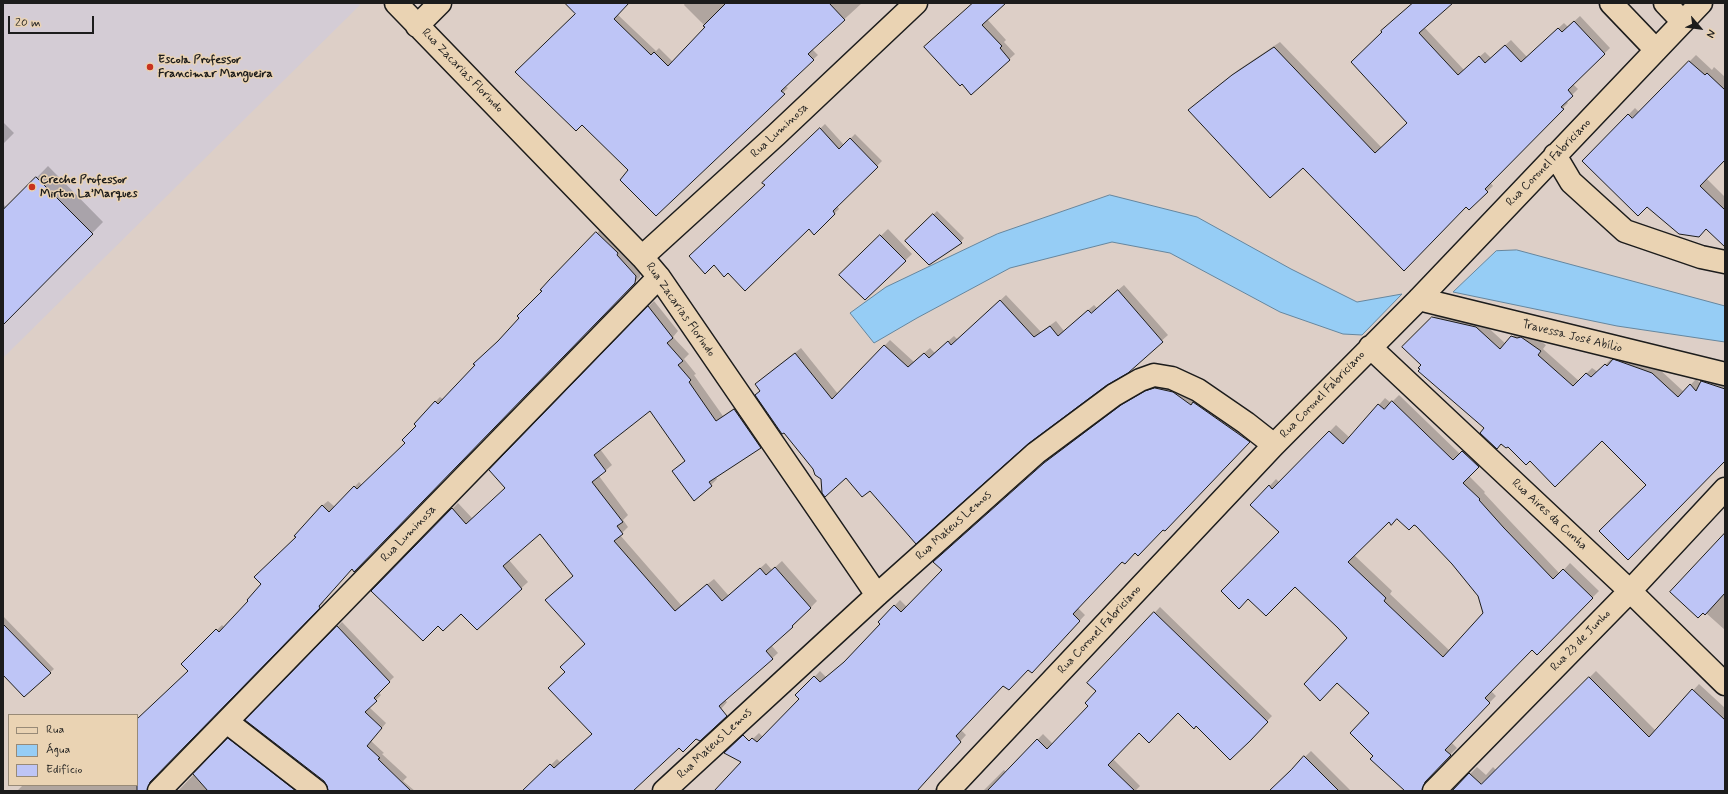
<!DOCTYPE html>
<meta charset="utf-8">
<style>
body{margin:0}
#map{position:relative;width:1728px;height:794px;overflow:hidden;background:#ddcfc7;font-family:Mynerve,sans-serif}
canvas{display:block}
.frame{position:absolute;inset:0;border:4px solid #1c1c1c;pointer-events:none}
.legend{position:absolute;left:8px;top:714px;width:130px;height:72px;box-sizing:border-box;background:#ead3b3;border:1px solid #988a77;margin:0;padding:5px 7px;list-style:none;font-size:12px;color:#1c1c1c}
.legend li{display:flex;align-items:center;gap:8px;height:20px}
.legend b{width:20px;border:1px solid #988a77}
.north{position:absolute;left:1680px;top:8px;width:40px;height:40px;-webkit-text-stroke:3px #ead3b3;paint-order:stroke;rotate:118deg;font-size:11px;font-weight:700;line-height:16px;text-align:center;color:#1c1c1c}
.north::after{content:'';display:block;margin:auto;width:14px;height:18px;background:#1c1c1c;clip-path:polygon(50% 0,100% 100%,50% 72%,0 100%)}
.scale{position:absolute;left:8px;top:16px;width:86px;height:18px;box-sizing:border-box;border:2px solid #1c1c1c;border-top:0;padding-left:5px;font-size:12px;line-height:14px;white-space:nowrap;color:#1c1c1c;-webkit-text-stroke:3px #ead3b3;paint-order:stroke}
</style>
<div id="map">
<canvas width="1728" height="794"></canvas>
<div class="frame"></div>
<ul class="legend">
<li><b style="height:5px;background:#ead3b3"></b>Rua</li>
<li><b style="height:11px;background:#96cdf5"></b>Água</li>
<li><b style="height:11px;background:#bec5f6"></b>Edifício</li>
</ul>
<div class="north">N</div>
<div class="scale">20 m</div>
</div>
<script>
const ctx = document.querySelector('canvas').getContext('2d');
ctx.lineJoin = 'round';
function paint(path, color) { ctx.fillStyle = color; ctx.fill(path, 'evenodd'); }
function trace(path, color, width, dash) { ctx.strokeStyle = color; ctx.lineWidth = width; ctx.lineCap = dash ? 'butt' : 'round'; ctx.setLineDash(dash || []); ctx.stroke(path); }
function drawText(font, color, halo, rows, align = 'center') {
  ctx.font = font + ' Mynerve,sans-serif'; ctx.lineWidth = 3; ctx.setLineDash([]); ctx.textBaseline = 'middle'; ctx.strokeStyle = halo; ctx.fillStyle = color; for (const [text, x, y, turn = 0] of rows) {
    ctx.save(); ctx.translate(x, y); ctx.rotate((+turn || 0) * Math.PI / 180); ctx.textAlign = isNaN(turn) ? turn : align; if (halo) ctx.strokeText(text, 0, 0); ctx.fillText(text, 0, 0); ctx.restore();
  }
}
paint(new Path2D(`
 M3,3H358L360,5L3,358Z`), '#d4ccd5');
const water = new Path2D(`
 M1110,195L1197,217L1291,269L1357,302L1402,294L1362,335L1343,334L1280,312L1170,253L1112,242L1010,268L917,318L874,343L850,313L886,287L997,234Z
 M1517,250L1725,306V342L1617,326L1453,292L1496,251Z`);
paint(water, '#96cdf5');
trace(water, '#65869e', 1);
paint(new Path2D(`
 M566,3H623L617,14L656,51L659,48L673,62L706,27L684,5L685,3H862L812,49L818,55L785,86L788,88L656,214L630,170L576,14Z
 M974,3H997L987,19L1006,40L1004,42L1015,54L972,93Z
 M1413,3H1443L1424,27L1464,70L1485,52L1491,58L1511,40L1527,57L1564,23L1568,27L1580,16L1610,48L1573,84L1578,89L1566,101L1568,103L1490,182L1493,186L1469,209L1467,206L1303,167L1189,110L1238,70L1280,42L1382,148L1409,123L1352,62Z
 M1696,55L1712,70L1714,67L1725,77V159L1706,178L1725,197V239L1707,228L1647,205L1583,161L1635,108L1639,112Z
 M3,122L14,133L3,144Z
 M825,124L844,145L855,134L882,161L837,206L839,209L814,233L764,183Z
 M48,166L103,222L3,324V204L7,208Z
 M937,211L964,238L961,242L906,241Z
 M602,228L640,271V277L359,566L352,568L323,601L324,602L155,776L151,783L152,791H17L23,785H137V720L189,671L183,664L222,625L224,627L250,601L297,537L296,535L323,505L328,501L335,507L359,482L362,485L407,443L417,426L415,424L436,401L440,397L444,400L544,291L550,280Z
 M888,229L912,254L865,299L840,275Z
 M1124,285L1168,335L1127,372L870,489L846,476L822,479L756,395L760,390L762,379L801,348L838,394L890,340L914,362L930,348L935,353L954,336L958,340L1006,295L1041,332L1056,321L1064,331L1094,305L1097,308Z
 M654,301L678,331L673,337L689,354L684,359L696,374L694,375L723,416L741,403L767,441L761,447L716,477L717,479L711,485L673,471L686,460L650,410L600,449L612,465L599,476L628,515L623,520L628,527L620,535L681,605L714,579L729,596L766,563L772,570L782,561L817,601L792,627L771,645L778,653L725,700L727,702L721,709L631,791H540L532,783L557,759L560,762L593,734L566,672L587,644L574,575L540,532L509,560L528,582L477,629L461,613L438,625L373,591L458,503L472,518L506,488L490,470Z
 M1439,312L1482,322L1506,344L1518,331L1527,332L1546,345L1543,349L1579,381L1592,368L1598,372L1611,359L1613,361L1620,354L1658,368L1684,392L1696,379L1701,384L1708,376L1725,381V459L1647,485L1602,440L1530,460L1486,428L1403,347Z
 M1152,386L1179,387L1254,436L1171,524L1123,561L1078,608L1085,615L1037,666L1028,669L1004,685L961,730L966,735L916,791H715L742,762L734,757L759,733L763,737L801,699L797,695L820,671L826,677L850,658L882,624L879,622L900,600L907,607L944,570L940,556L1051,457L1128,400Z
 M1399,395L1460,454L1469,445L1485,459L1469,476L1485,492L1484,493L1510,521L1560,574L1570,563L1599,591L1537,653L1532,649L1491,691L1496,696L1451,742L1457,748L1435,770L1407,791L1374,756L1370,713L1337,682L1349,638L1280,532L1252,505L1276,479L1280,483L1336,425L1350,438L1385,398L1391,403ZM1397,518L1414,523L1466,578L1479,596L1484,614L1450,651L1390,594L1392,591L1354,555L1389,521Z
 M1725,534V630L1706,613Z
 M1160,607L1272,716L1230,759L1196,725L1178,712L1139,732L1113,759L1140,786L1135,791H983L1004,770L1006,772L1043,734L1053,744L1089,706L1097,691L1088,683Z
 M3,616L54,669L24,695L3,674Z
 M342,622L394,677L378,692L381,695L369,707L386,723L371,741L384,753L382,754L407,777L403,781L415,791H329L328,786L324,780L247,720Z
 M1596,671L1656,731L1699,684L1725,708V732L1675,791H1453L1477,767L1486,775L1493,767L1496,770Z
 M233,734L306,791H178Z
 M1311,751L1351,791H1270L1273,788Z`), '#0003');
const building = new Path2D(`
 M565,3H629L614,19L651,55L654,52L668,66L705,27L703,26L726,3H829L845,20L808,54L814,60L781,91L785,94L656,216L620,180L628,170L582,125L576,131L515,72L575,14Z
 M973,3H1006L982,25L1002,46L1000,48L1010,60L971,95L962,84L960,86L924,47Z
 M1413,3H1453L1419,33L1458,75L1479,56L1485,63L1505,45L1521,62L1558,28L1562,32L1574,21L1605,54L1568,90L1573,96L1561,107L1564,109L1485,189L1488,192L1469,210L1466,207L1404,271L1303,168L1270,198L1188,110L1232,75L1274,47L1375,153L1407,123L1351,62L1382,32L1381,31Z
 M1689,61L1705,75L1707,73L1725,90V160L1700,186L1725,210V247L1706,229L1699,237L1679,234L1647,207L1638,216L1582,161L1628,114L1632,118Z
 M820,128L839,149L850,138L878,167L833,211L835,214L814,235L809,229L745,291L728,273L724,277L714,265L705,274L689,256L765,185L762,183Z
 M36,177L93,234L3,325V210Z
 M933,214L962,243L929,265L905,241Z
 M596,232L618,253L617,255L636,276L635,283L354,572L352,569L319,606L320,608L150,782L147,791H137V719L188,671L181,664L216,629L219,632L248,601L247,600L261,584L254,577L296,537L294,536L322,505L329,512L354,486L357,489L405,443L402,440L416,426L414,424L435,401L438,404L475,365L473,364L498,341L519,318L517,316L542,291L540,290L550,279Z
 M880,235L906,261L865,300L839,275Z
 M1118,290L1163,342L1128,373L1107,385L1028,444L916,544L870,491L862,497L846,478L825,497L822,493L821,479L815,475L813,469L784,433L782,434L755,395L760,391L755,384L795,353L832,399L884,345L908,367L924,353L929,358L948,341L951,345L1000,300L1034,337L1050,326L1058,336L1088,310L1091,313Z
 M648,306L673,338L667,343L683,361L678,365L691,380L689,382L716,421L734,409L761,448L709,482L712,486L694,501L672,471L685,461L650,411L594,455L606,471L592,482L623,522L617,526L623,534L614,541L675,611L707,584L722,601L760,568L766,575L775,567L811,608L792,626L793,627L766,651L773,659L719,706L727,716L700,741L696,739L683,752L679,748L633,791H522L550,764L554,768L592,734L548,688L565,672L560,667L585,644L545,600L573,576L540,534L503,566L522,589L477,630L461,614L443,631L438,626L423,641L371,591L452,508L466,524L505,488L489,470Z
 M1432,317L1476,327L1500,349L1511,336L1517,338L1521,337L1541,351L1538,355L1573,386L1586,373L1591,377L1605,364L1607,366L1613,359L1652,373L1678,397L1690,384L1696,391L1701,381L1725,389V461L1628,560L1599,531L1646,485L1602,441L1555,487L1530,461L1526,465L1508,447L1506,448L1501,444L1497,449L1480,433L1484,428L1418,371L1420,369L1418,368L1421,365L1402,347Z
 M1155,388L1173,392L1191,405L1193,402L1250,442L1165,531L1163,530L1138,556L1135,553L1125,564L1122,562L1073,614L1080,621L1032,673L1028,670L1009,690L1003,686L956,736L961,742L917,791H714L741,762L724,753L743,735L749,741L752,738L757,742L799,699L795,695L814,676L820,682L844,662L880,624L878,622L894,605L901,612L942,570L933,562L1044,463L1121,405L1145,391Z
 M1392,401L1453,460L1462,451L1479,467L1463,483L1480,499L1479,500L1504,528L1553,579L1563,569L1593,598L1537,655L1532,650L1485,698L1490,703L1445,750L1451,755L1425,782L1422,791H1405L1370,759L1373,756L1350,733L1369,713L1337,683L1320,701L1304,684L1347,638L1338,628L1295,587L1266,616L1248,599L1239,609L1221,591L1279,532L1250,505L1269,485L1272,489L1329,431L1343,444L1378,404L1384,409ZM1397,519L1409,530L1414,525L1416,526L1452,564L1478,596L1483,613L1443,657L1384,601L1386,598L1348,562L1389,522L1391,525Z
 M1725,533V593L1705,615L1703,613L1698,618L1670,592Z
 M1154,612L1268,722L1250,741L1230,760L1196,726L1194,729L1178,713L1149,743L1139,733L1108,765L1135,791H987L1037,739L1047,749L1088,706L1085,703L1096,691L1087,683Z
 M3,624L51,673L24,697L3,675Z
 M337,626L390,682L374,698L377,701L365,712L382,728L367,746L380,758L378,759L411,791H328L327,786L324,781L245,720Z
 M1589,677L1649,737L1692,689L1725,720V791H1452L1469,773L1481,784Z
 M228,738L296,791H208L193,774Z
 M1304,756L1339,791H1269L1291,770Z`);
paint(building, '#bec5f6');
trace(building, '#1c1c1c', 1);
const minor = new Path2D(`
 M396,3L642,257L659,277L877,595
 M1611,3L1656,50
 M1665,3L1683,22
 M417,26L440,3
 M1555,155L1571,182L1625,231L1701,257L1725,262
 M642,257L776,135L916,3
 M1419,299L1725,374
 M1370,347L1630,591L1725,684
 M227,722L316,791
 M159,791L659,277
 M664,791L877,595L1036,453L1114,395L1140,380L1154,375L1172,378L1198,390L1246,423L1274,445
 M948,791L1274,445L1419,299L1701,3
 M1434,791L1630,591L1725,489`);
trace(minor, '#1c1c1c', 25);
trace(minor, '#ead3b3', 22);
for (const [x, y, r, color] of [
 [150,67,4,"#c8321e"],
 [32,187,4,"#c8321e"]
]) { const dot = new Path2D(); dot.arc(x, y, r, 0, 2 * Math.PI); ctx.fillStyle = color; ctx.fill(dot); trace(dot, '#ead3b3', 1.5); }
drawText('bold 12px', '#1c1c1c', '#ead3b3', [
 ["Escola Professor",158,60],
 ["Francimar Mangueira",158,74],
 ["Creche Professor",40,180],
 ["Mirton La’Marques",40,194]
], 'left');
drawText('12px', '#1c1c1c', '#ead3b3', [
 ["Rua Zacarias Florindo",462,71,46],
 ["Rua Luminosa",780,131,-43],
 ["Rua Coronel Fabriciano",1549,163,-46],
 ["Rua Zacarias Florindo",680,310,55],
 ["Travessa José Abílio",1572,337,14],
 ["Rua Coronel Fabriciano",1323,395,-46],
 ["Rua Aires da Cunha",1549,515,43],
 ["Rua Mateus Lemos",954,526,-42],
 ["Rua Luminosa",409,534,-46],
 ["Rua Coronel Fabriciano",1100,630,-47],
 ["Rua 23 de Junho",1581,641,-46],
 ["Rua Mateus Lemos",715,744,-43]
]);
</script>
